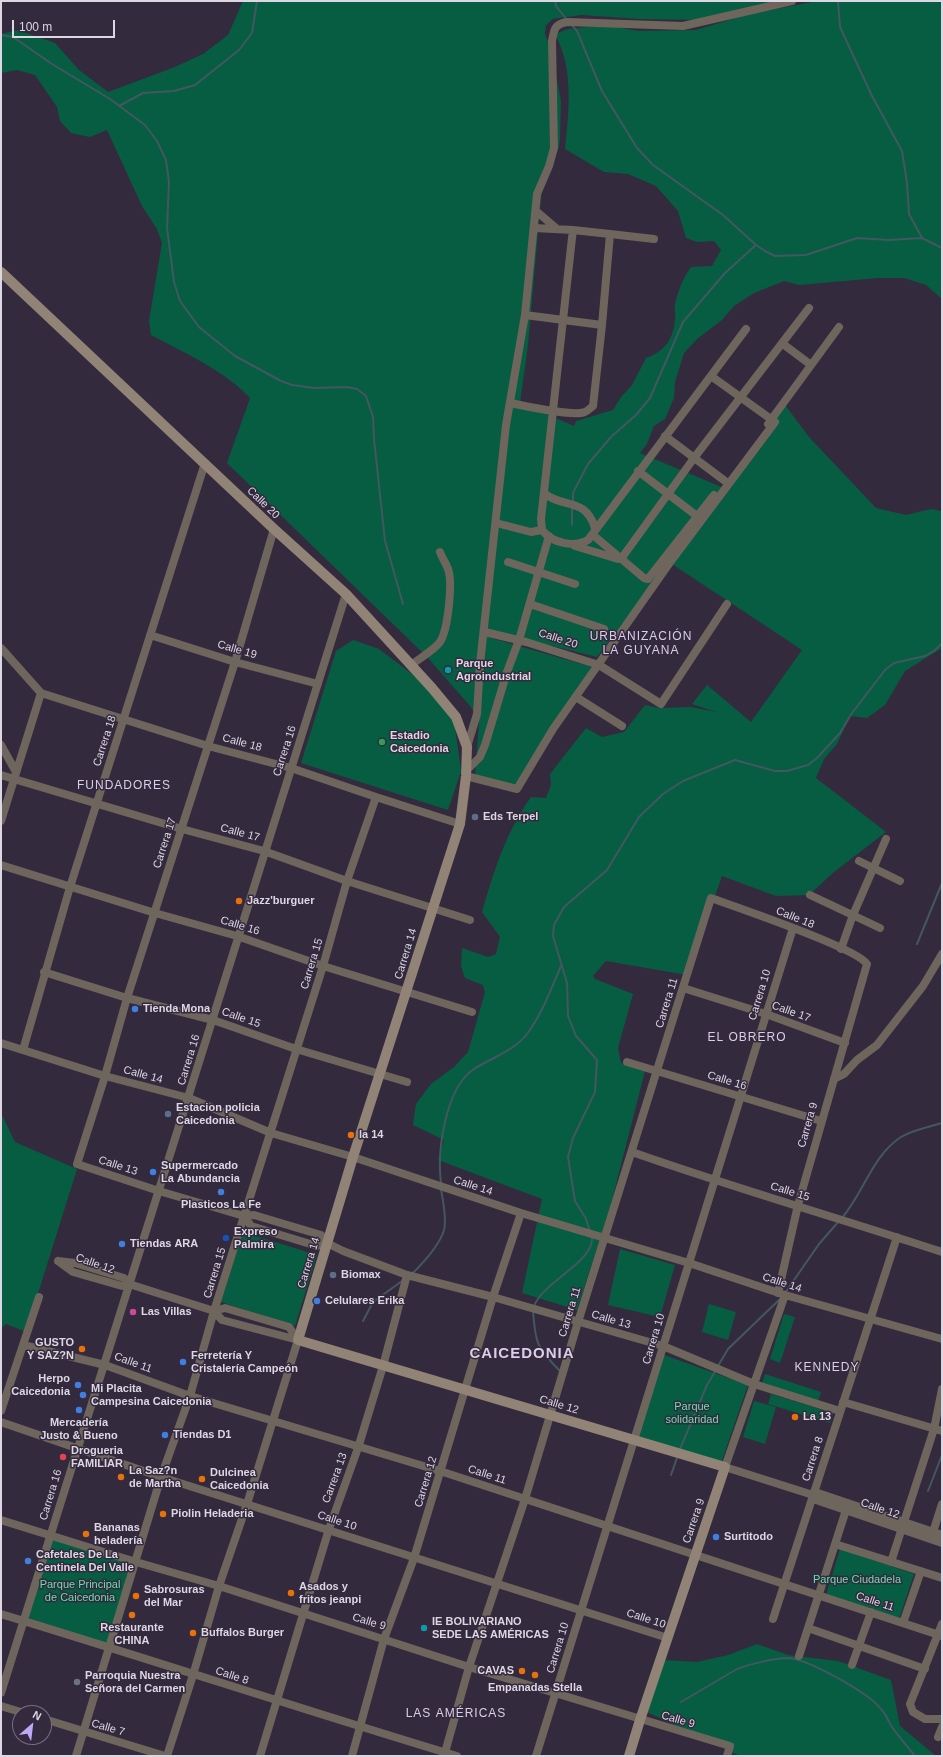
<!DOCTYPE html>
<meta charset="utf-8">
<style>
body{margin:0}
#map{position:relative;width:943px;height:1757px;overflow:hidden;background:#342a3e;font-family:Helvetica,sans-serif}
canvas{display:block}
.frame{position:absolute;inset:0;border:2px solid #ddd7e4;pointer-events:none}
.north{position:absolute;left:12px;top:1705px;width:40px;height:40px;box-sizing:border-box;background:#342a3e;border:1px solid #786f80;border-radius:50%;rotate:28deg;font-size:11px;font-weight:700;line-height:16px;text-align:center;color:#ddd7e4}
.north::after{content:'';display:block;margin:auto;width:14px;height:18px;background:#bda9f5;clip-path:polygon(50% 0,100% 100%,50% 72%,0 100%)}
.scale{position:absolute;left:12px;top:20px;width:103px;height:18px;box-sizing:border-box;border:2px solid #ddd7e4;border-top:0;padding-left:5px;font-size:12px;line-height:14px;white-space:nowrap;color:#ddd7e4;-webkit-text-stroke:3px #342a3e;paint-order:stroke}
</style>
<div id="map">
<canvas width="943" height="1757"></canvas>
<div class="frame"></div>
<div class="north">N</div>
<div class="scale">100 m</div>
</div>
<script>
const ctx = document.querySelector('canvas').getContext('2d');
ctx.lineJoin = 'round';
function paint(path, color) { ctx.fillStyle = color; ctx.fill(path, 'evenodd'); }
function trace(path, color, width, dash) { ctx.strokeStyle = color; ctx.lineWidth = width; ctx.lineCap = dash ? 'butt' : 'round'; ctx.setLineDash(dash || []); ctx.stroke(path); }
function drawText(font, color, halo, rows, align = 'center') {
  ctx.font = font + ' Helvetica,sans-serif'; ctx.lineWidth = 3; ctx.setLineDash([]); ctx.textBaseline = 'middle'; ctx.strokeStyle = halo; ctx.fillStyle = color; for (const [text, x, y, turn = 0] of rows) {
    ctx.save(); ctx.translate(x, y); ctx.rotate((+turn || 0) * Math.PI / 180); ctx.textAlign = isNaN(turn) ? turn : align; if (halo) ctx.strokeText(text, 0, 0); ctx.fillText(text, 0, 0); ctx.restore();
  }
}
paint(new Path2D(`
 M243,1H783L702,20L640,19L581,15L553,19L546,25L545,34L551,50L561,101L560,139L559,147L542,187L528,345L520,403L574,426L576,421L613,410L621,397L632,385L646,358C665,351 673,340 675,319C676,314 674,309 675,304C678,291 683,278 691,267L712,266L721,250L714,241L697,242L686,238L678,211L656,186L628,174L604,172L565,149C569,111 574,69 555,34L568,29L606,25L638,31L696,30L746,15L817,1H942V299L926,285L904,278H878L799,285L784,281L754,293L734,306L722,320L697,339L684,353L675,382L674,398L665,419L654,426L647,444L640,453L724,488L785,405L809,437L876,508L906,515L931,509L942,511V648L905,671L885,705L867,718L850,716L837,744L824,759L816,778L886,832L834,872L809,895L776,896L722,876L687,975L606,961L593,976L595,979L633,994L618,1048L621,1063L645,1071L611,1204L577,1310L522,1293L542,1199L438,1160L444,1140L413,1125L416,1104L431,1084L454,1067L468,1052L485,992L483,985L465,978L461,966L462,948L488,957L496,954L500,937L482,912C494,871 506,832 531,797L546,798L551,785L550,774L586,728L602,737L624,732L645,705L659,708L691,707L716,712L692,704L707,685L751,722L802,650L669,562L597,657L492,631L491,638L592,667L517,786L475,776L479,722L471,707L427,657L227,463L250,398C227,372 181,351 151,335L149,321L162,243L157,229L142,206L107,130L90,137L71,133L60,121L57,107L35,75L17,70L1,73V34L18,30L55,43L79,70L108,92L175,67L203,54L228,35Z
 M353,640L379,649L424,683L454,720L461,771L448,810L301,763L336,651Z
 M1,1113L15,1142L77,1169L26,1332L6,1324L1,1328Z
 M243,1232L317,1255L295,1326L221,1302Z
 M620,1249L675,1265L660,1317L608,1305Z
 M709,1304L736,1312L728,1340L702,1332Z
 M784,1314L795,1317L780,1363L770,1359Z
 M664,1355L748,1385L719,1469L636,1441Z
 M765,1374L821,1392L818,1402L762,1384Z
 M771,1394L833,1413L830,1423L768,1404Z
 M754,1401L776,1407L765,1444L743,1437Z
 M50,1536L136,1562L109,1647L24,1621Z
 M840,1549L914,1574L899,1619L826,1595Z
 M757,1644L788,1655L838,1661L891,1680L900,1726L936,1756H740L647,1712L663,1660L697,1662L728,1655Z`), '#065d42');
trace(new Path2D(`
 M555,1L556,6L567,20
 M838,1L840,27L872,96L902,151L907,183L909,214L922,238
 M571,24L577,31L602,91L637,148L653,165L723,215L756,245L765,251L775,256L806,255L857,238L889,240L922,238L942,248
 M1,35L13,37L52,64L110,99L145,125L157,141L166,160L169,182L167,228L174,282L180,301L199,327L235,356L281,381L292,385L314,388L347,387L357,389L366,396L373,417L374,439L385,541L403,604
 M119,106L143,93L174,91L195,85L239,50L252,33L257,1
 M573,503V493L588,464L611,437L636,415L650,398L683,322L725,273L756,245
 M572,525V508
 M917,944L942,883
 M441,1183C437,1152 445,1088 474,1069C491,1058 514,1051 527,1034C542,1014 551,989 561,966
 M842,1218C864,1192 872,1156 901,1137C913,1130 929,1127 942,1123
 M590,1231L586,1219L575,1201L568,1157L573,1138L595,1092L597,1060L576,1036L568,1016L567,983L553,936L554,925L564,907L607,870L639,817L663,794L683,781L735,760L775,771H787L808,765L817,758L840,733L852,713L885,670L894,663L925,656L934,651L942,643
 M412,1274C422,1264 440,1244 444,1230C447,1218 443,1202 441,1189
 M785,1293L819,1244L839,1221
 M534,1306C544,1281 594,1262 592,1237
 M533,1310C535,1343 537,1348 560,1371
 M363,1321L373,1302L402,1281
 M718,1366L728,1349L780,1299
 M680,1449L707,1385L716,1370
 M671,1475L678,1455
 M928,1491L942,1455
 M681,1702L737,1669C750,1664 775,1658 788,1658C808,1659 869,1693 881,1709C886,1714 888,1721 892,1727C899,1737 907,1746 915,1756`), '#435760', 2);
trace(new Path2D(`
 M536,211L556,228
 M534,228L573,230
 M610,234L654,239
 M525,315L602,325
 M783,344L811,365
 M768,424L839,327
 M665,436L725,481
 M638,471L697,516
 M545,494C565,509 585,497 595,528
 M496,523L531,532L542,530L541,519L572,238L573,230L610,234L602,325L593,406C590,408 588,411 585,412C572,417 526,406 510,403
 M274,529L235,662L127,998L105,1076L77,1164L159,1191L244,1216L254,1215L321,1235L327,1243L343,1251L407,1275L493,1297L663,1346L754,1384L840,1411
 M542,530C552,543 574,548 588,540L746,329
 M593,535L644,578L648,579L714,495
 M575,546L618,559
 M621,559L694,458L809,308
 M508,562L575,584
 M530,604L604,629
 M485,632L526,642L599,665L661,704L727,604
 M150,635L235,662L318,684
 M1,648L41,693
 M411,665C420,658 433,651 440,642C448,630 453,582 448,569C446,563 442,558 440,552
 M41,693L208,746L291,768L376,797L460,824
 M576,697L622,726
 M1,745L16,772
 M467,747L477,714L480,664L506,425L525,315L537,194L549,166L554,148L552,41C554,29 555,24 567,22L683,26L792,1
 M466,771L480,757L485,745L507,672L519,640L549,536
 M1,775L182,829L264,851L347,881L470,920
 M466,776L517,789L553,729L671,561L775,422L711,376
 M1,821L41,693
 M859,861L900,881
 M1,865L155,913L237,936L323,966L472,1012
 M810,895L880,928
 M841,949L853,915L886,839
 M44,972L127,998L213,1020L296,1049L407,1082
 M683,988L766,1014L845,1043
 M1,1043L105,1076L189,1098L271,1133L353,1157L521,1213L689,1263L785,1295L942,1339
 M23,1050L70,887L205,463
 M627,1062L821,1121
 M834,1079L844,1074L857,1060L877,1045L923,986L942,954
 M632,1152C734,1188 839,1218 942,1252
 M244,1216L251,1226L317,1246L327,1243
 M58,1261L75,1263L124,1278L129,1284L214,1311L222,1320L298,1340
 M58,1261L73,1272L122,1286L129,1284
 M785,1295L725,1467L813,1495L818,1493L942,1535
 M214,1311L225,1308L289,1327L298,1340
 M23,1345L105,1365L190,1396L440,1471L942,1636
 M843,1402L942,1431
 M1,1411L39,1297
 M1,1422L161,1477L668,1638
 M813,1495L816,1500L942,1543
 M1,1520L136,1562L219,1586L469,1667L730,1746L727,1756
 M933,1532L942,1504
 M835,1544L942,1578
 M891,1562L934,1429L942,1389
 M1,1614C153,1660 304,1710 457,1756
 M773,1619L897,1237
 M903,1623L921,1571
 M942,1624L910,1704L913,1712L925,1719H942
 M808,1628L925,1669
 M799,1656L846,1510
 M852,1665L871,1612
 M1,1693L346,594
 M1,1706L24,1713
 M44,1719L165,1756
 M938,1737L942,1727
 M76,1756L161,1477L190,1396L214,1311L323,966L347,881L376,797
 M167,1756L193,1675L219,1586L247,1504L298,1340
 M260,1756L329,1529L358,1448L383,1366L407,1275
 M352,1756L384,1639L414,1558L493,1297L521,1213
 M444,1756L469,1667L525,1499L578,1322L711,898C736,907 857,948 867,964L798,1205L778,1293
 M536,1756L793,928`), '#6e655d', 8);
trace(new Path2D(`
 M1,272L274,529L346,594L432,688L456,717L467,747L466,776L460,824L353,1157L298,1340L725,1467L640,1720L629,1756`), '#918376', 10);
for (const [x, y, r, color] of [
 [448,670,4,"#0f9aa8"],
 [382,742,4,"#2e9e5b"],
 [475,817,4,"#5c6f8a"],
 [239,901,4,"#e8710a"],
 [135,1009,4,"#3f7fe0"],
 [168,1114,4,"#5c6f8a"],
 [351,1135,4,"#e8710a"],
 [153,1172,4,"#3f7fe0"],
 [221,1192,4,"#3f7fe0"],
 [226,1238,4,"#1a4fb4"],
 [122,1244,4,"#3f7fe0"],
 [333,1275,4,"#5c6f8a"],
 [317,1301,4,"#3f7fe0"],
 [133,1312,4,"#d1479c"],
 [82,1349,4,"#e8710a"],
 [183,1362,4,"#3f7fe0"],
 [78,1385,4,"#3f7fe0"],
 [83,1395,4,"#3f7fe0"],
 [79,1410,4,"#3f7fe0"],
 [795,1417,4,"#e8710a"],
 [165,1435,4,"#3f7fe0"],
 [63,1457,4,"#e0444e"],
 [121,1477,4,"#e8710a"],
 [202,1479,4,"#e8710a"],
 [163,1514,4,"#e8710a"],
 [86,1534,4,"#e8710a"],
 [716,1537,4,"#3f7fe0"],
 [28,1561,4,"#3f7fe0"],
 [291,1593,4,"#e8710a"],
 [136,1596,4,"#e8710a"],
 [132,1615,4,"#e8710a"],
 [424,1628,4,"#0f9aa8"],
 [193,1633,4,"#e8710a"],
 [522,1671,4,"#e8710a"],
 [535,1675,4,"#e8710a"],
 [77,1682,4,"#6b7280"]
]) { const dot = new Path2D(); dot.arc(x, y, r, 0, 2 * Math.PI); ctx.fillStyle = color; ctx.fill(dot); trace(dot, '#342a3e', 1.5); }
drawText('11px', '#ddd7e4', '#342a3e', [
 ["Calle 20",263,503,44],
 ["Calle 20",558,639,18],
 ["Calle 19",237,650,16],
 ["Carrera 18",105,741,-72],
 ["Calle 18",242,743,15],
 ["Carrera 16",285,751,-72],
 ["Calle 17",240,833,15],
 ["Carrera 17",165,843,-72],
 ["Calle 18",795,918,22],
 ["Calle 16",240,926,17],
 ["Carrera 14",406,954,-73],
 ["Carrera 15",312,964,-73],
 ["Carrera 10",760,995,-73],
 ["Carrera 11",667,1003,-73],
 ["Calle 17",791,1012,20],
 ["Calle 15",241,1018,19],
 ["Carrera 16",189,1060,-73],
 ["Calle 14",143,1075,15],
 ["Calle 16",727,1081,17],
 ["Carrera 9",808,1125,-74],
 ["Calle 13",118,1166,18],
 ["Calle 14",473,1186,18],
 ["Calle 15",790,1192,17],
 ["Carrera 14",309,1263,-73],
 ["Calle 12",95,1264,19],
 ["Carrera 15",215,1273,-73],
 ["Calle 14",782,1283,18],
 ["Carrera 11",570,1312,-73],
 ["Calle 13",611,1320,16],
 ["Carrera 10",654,1339,-73],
 ["Calle 11",133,1363,20],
 ["Calle 12",559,1405,17],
 ["Carrera 8",813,1459,-72],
 ["Calle 11",487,1475,18],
 ["Carrera 13",335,1478,-70],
 ["Carrera 12",426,1482,-73],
 ["Carrera 16",51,1495,-73],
 ["Calle 12",880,1509,19],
 ["Calle 10",337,1521,18],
 ["Carrera 9",694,1521,-71],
 ["Calle 11",875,1602,18],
 ["Calle 10",646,1619,18],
 ["Calle 9",369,1622,17],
 ["Carrera 10",558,1648,-73],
 ["Calle 8",232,1676,18],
 ["Calle 9",678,1720,16],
 ["Calle 7",108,1728,16]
]);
drawText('bold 11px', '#ddd7e4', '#342a3e', [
 ["Parque",456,664],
 ["Agroindustrial",456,677],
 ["Estadio",390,736],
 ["Caicedonia",390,749],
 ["Eds Terpel",483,817],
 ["Jazz'burguer",247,901],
 ["Tienda Mona",143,1009],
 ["Estacion policia",176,1108],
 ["Caicedonia",176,1121],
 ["la 14",359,1135],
 ["Supermercado",161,1166],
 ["La Abundancia",161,1179],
 ["Plasticos La Fe",221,1205,"center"],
 ["Expreso",234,1232],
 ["Palmira",234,1245],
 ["Tiendas ARA",130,1244],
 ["Biomax",341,1275],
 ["Celulares Erika",325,1301],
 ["Las Villas",141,1312],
 ["GUSTO",74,1343,"right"],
 ["Y SAZ?N",74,1356,"right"],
 ["Ferretería Y",191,1356],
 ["Cristalería Campeón",191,1369],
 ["Herpo",70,1379,"right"],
 ["Caicedonia",70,1392,"right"],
 ["Mi Placita",91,1389],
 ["Campesina Caicedonia",91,1402],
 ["La 13",803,1417],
 ["Mercadería",79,1423,"center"],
 ["Justo & Bueno",79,1436,"center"],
 ["Tiendas D1",173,1435],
 ["Drogueria",71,1451],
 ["FAMILIAR",71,1464],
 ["La Saz?n",129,1471],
 ["de Martha",129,1484],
 ["Dulcinea",210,1473],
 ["Caicedonia",210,1486],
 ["Piolin Heladeria",171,1514],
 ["Bananas",94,1528],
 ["heladería",94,1541],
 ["Surtitodo",724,1537],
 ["Cafetales De La",36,1555],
 ["Centinela Del Valle",36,1568],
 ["Asados y",299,1587],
 ["fritos jeanpi",299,1600],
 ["Sabrosuras",144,1590],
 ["del Mar",144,1603],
 ["IE BOLIVARIANO",432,1622],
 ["SEDE LAS AMÉRICAS",432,1635],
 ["Restaurante",132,1628,"center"],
 ["CHINA",132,1641,"center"],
 ["Buffalos Burger",201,1633],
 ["CAVAS",514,1671,"right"],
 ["Parroquia Nuestra",85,1676],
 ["Señora del Carmen",85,1689],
 ["Empanadas Stella",535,1688,"center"]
], 'left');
drawText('11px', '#6adeaf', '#342a3e', [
 ["Parque",692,1407],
 ["solidaridad",692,1420],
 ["Parque Ciudadela",857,1580],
 ["Parque Principal",80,1585],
 ["de Caicedonia",80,1598]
]);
ctx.letterSpacing = '1px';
drawText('12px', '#dacee8', '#342a3e', [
 ["URBANIZACIÓN",641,637],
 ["LA GUYANA",641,651],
 ["FUNDADORES",124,786],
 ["EL OBRERO",747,1038],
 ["KENNEDY",827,1368],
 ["LAS AMÉRICAS",456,1714]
]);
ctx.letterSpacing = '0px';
ctx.letterSpacing = '1px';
drawText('bold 15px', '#dacee8', '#342a3e', [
 ["CAICEDONIA",522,1354]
]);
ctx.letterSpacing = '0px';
</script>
